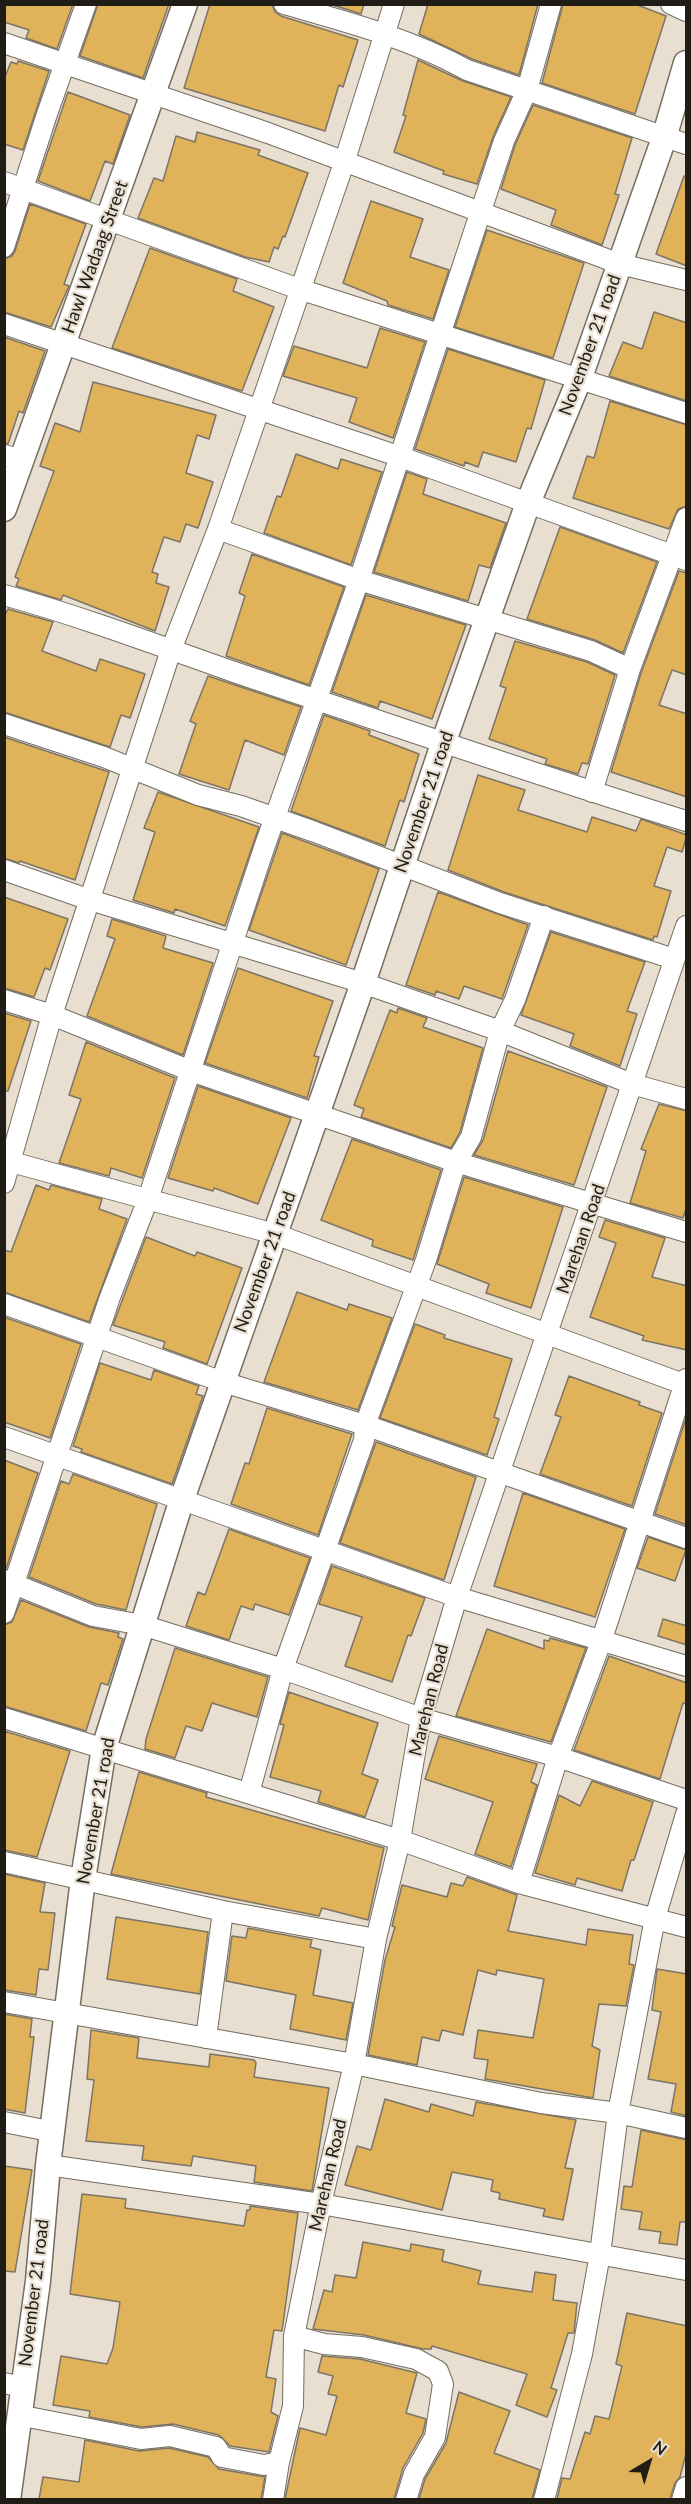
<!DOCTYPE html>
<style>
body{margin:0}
#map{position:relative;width:691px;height:2504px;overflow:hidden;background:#e8dfd0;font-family:Lato,sans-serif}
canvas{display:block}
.frame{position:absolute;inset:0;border:6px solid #201d17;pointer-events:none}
.north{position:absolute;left:619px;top:2432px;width:60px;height:60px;-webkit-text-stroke:4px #e8dfd0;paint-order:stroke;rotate:38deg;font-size:16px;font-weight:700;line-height:24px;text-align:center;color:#201d17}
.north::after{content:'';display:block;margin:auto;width:21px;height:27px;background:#201d17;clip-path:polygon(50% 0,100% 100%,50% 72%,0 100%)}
</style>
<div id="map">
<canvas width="691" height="2504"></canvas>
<div class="frame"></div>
<div class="north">N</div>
</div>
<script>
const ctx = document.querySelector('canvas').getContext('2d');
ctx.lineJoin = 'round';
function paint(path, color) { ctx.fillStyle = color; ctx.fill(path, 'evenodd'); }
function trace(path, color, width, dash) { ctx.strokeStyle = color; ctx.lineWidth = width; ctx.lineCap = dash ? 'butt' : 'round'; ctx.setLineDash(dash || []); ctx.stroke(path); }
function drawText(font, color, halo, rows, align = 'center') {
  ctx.font = font + ' Lato,sans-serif'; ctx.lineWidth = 4.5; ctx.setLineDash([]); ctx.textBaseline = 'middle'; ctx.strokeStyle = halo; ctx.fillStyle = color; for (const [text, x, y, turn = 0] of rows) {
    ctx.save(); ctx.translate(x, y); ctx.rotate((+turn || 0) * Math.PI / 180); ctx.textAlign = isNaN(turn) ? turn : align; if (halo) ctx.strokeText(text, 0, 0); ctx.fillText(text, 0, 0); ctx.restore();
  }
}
const building = new Path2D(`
 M4,4H73L57,49L26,38L29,30L4,22Z
 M98,4H169L143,78L80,56Z
 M210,4H272L275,12L281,16L358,40L343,87L339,85L325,131L184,88Z
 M330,4H364L361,14Z
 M428,4H538L519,75L472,59L419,34Z
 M563,4H635L666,16L635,114L542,83Z
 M418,60L463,81L511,97L493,137L477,184L443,174L444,171L394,152L406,116L403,115Z
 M18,61L49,71L23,150L4,144V79L11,62L17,64Z
 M68,92L130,115L113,164L105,161L90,201L38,181Z
 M533,105L632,138L615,194L619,195L602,245L551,225L556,210L501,189L515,145Z
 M197,132L260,150L258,155L308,173L285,237L283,236L278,249L274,247L269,262L245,257L138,218L154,178L163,181L176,136L195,142Z
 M684,176H687V266L656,254Z
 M371,201L423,219L410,257L449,270L433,319L388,305L387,301L343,283Z
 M30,204L86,224L64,284L69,286L51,327L4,312V259L12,256L15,251Z
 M487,230L584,263L553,358L455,327Z
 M150,248L237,279L233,291L274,307L242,391L112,348Z
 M654,312L687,323V401L609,376L623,342L642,349Z
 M380,328L425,342L393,438L349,422L357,398L283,376L294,346L367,368Z
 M4,337L45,351L23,413L19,411L8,444L4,443Z
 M448,349L545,380L531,429L527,428L516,462L483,452L478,467L465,462L464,466L415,449Z
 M93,382L216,415L209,439L197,435L186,473L213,482L198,528L186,524L180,542L164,537L152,572L158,574L156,583L169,587L155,631L63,595L61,600L16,586L19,579L15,577L54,471L40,466L55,423L80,432Z
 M610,401L687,425V506L678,509L669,529L573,498L587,456L594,458Z
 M296,454L338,469L341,459L382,472L351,565L264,533L277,496L281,497Z
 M407,472L427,479L423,494L506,523L490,568L479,565L468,601L374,572Z
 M560,527L657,562L623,653L595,640L527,619Z
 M252,554L344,587L309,685L226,656L245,596L239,593Z
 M679,571L687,573V675L672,670L659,705L687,714V797L611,772L641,673Z
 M366,595L466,625L432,719L380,701L378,708L332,692Z
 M8,609L53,622L42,651L96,671L100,659L145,674L130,718L121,715L110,747L4,712V617Z
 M515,641L587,662L615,675L588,764L582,763L578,774L545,764L547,759L489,739L506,688L500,686Z
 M208,676L301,707L284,755L245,740L229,790L179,774L196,724L190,721Z
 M324,715L370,731L369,735L419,754L404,802L400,800L385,846L291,811Z
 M4,737L109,772L75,880L20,861L19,863L4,858Z
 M478,775L525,790L518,810L587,832L592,817L636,831L641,819L687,835L682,852L667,847L654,886L671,891L657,937L654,936L653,940L504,892L448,870Z
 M158,792L259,827L225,926L175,909L174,913L133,900L155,832L144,828Z
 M282,833L379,869L346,965L249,930Z
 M438,892L528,925L502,999L464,986L459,999L436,991L435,995L406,985Z
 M4,897L68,919L50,970L45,968L34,997L4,988Z
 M112,919L166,936L163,948L213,963L183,1055L87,1016L115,939L107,936Z
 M551,932L645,962L627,1011L637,1014L620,1066L570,1046L574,1034L521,1015Z
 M238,968L333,1001L314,1056L319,1057L307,1098L205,1063Z
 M398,1008L427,1018L423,1027L483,1048L460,1132L451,1148L361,1117L364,1109L354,1105L390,1010L397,1013Z
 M4,1013L31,1021L8,1091H4Z
 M86,1042L175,1078L142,1178L111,1168L109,1176L59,1163L81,1099L69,1095Z
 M508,1051L607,1087L574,1185L474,1155L483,1140Z
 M198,1086L291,1118L258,1204L214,1188L213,1191L168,1178Z
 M659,1104L687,1111V1206L683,1218L630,1203L646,1151L641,1149Z
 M352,1139L441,1170L413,1260L372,1246L373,1240L321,1220Z
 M464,1177L563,1207L531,1308L486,1293L489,1284L437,1264Z
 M36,1185L49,1190L51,1185L102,1199L99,1209L127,1219L89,1322L4,1292V1250L11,1252Z
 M605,1220L665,1238L652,1277L687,1286V1350L642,1340L644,1336L590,1317L616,1243L599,1237Z
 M146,1237L195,1256L197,1252L242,1268L207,1364L163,1348L165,1342L113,1325Z
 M297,1292L347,1310L349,1304L392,1318L358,1410L264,1382Z
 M4,1317L81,1344L50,1438L4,1422Z
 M415,1324L445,1335L444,1338L512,1359L494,1417L499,1419L487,1455L380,1418Z
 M100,1363L151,1380L154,1370L199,1386L196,1394L203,1396L172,1484L81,1452L82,1449L73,1446Z
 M569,1376L640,1402L639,1405L662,1413L632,1506L540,1474L561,1417L555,1415Z
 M267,1408L352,1434L318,1535L231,1504L245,1463L249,1464Z
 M685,1421H687V1525L655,1514Z
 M376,1442L476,1477L444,1580L340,1543Z
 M4,1460L38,1473L6,1569L4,1568Z
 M73,1474L157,1504L126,1610L96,1604L29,1577L61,1481L69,1484Z
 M523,1493L625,1529L595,1617L494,1586Z
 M229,1529L310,1558L289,1615L255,1604L253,1610L241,1606L229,1640L186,1626L198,1592L205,1595Z
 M648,1537L686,1550L675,1581L637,1568Z
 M332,1566L425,1598L411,1636L408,1635L392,1682L345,1666L362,1617L319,1604Z
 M21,1600L89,1627L119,1633L118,1637L123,1639L108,1685L101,1683L86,1731L4,1706V1625L12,1622Z
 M663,1619L687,1626V1645L658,1636Z
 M487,1629L544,1649V1640L549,1641L550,1638L586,1648L551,1742L456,1716Z
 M175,1648L268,1677L257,1717L212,1703L202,1731L186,1726L175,1758L145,1749L146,1739Z
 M609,1656L687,1683V1704L683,1703L660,1779L574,1750Z
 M289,1692L378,1723L362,1774L378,1780L365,1817L318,1802L321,1791L270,1777L284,1725L280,1724Z
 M4,1731L70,1751L37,1857L4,1850Z
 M439,1736L537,1764L531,1782L537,1785L511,1867L475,1854L493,1802L425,1779Z
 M139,1772L207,1793L206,1797L384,1848L368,1920L322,1908L319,1916L111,1874Z
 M592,1781L653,1802L634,1860H631L622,1891L577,1878L575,1885L535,1873L559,1795L580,1806Z
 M4,1874L45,1883L40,1912L55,1913L48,1970L39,1969L36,1995L4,1990Z
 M467,1877L517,1895L508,1931L586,1945L588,1929L633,1935L629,1964L634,1965L626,2006L599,2004L592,2046L600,2050L593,2098L485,2079L488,2060L474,2058L478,2030L533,2038L544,1979L497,1970L496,1975L478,1970L463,2035L442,2030L439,2041L422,2037L417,2065L368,2055L385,1960L395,1927L392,1926L402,1885L447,1897L451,1883L463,1886Z
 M116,1917L208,1932L200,1994L107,1979Z
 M248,1928L312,1940L310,1947L321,1950L313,1995L353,2003L346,2040L290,2029L296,1995L226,1981L232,1936L246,1938Z
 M657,1969L687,1974V2116L671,2112L676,2084L648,2079L661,2012L652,2010Z
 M4,2014L32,2019L30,2037H34L25,2113L4,2109Z
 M91,2030L139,2038L137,2058L209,2067L210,2054L254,2060L256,2063L254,2077L329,2088L312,2191L254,2182L256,2166L193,2156L191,2166L142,2160L144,2146L86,2141L94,2080L87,2079Z
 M385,2099L429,2112L431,2104L473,2116L476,2102L576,2120L565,2168L573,2169L563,2220L543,2216L545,2209L499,2199L500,2193L491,2191L493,2180L452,2172L442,2210L345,2185L357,2146L371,2150Z
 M641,2130L687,2140V2222H680L677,2245L659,2243L661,2232L639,2229L642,2212L621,2209L624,2186L632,2187Z
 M4,2166L32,2170L15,2272L4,2271Z
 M82,2194L126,2199L125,2208L244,2226L247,2210H250V2206L298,2213L282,2331L274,2330L266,2377L276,2379L271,2412L278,2416L269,2452L230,2446L219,2435L173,2424L142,2427L89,2417L90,2411L53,2405L61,2356L107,2364L113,2348L120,2302L70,2294Z
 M363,2242L410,2251L411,2244L444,2250L442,2261L481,2271L478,2284L532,2292L535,2272L556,2275L553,2300L577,2303L574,2333H568L551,2388L557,2390L547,2417L516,2405L527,2374L432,2346L431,2349H423L364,2335L313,2329L324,2290L332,2292L335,2275L356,2278Z
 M627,2313L687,2326V2450L680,2477L675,2483L670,2499H557L562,2478L570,2479L585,2432L590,2434L595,2416L609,2419L622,2366L616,2364Z
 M322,2356L360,2359L417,2373L406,2413L426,2419L423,2433L403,2468L394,2499H285L300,2428L326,2435L337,2396L328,2394L333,2376L318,2372Z
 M459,2392L510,2411L494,2453L540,2470L532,2499H419L425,2479L446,2443Z
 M85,2440L139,2451L169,2448L208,2457L219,2469L265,2477L261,2499H39L43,2477L79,2482Z`);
paint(building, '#e0b259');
trace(building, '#7c7466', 1.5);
const minor = new Path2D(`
 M284,4C347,22 409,38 467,70L686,144
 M671,4L686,11
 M4,43L268,133L620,264L686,280
 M4,182L299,289L686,413
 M4,247L47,114L86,4
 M4,324L398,456L686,560
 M4,455L22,460
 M218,529L359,580L591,651L630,669
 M4,595C83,617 160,646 237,673C386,723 536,775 686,821
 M4,724L104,757L198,795L241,806L315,832L500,903L674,959
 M592,792L630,669L686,518
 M4,870L90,900L363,983L500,1031L632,1084L686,1099
 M4,1000L52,1015L191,1071L456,1162L686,1232
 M4,1160L275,1234L686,1385
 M4,1183L52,1015L171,650L218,529L344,163L394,4
 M4,1304L223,1382L365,1425L686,1538
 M4,1437L457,1597L686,1666
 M4,1580L93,1616L142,1625L283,1669L421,1718L558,1757L686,1800
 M4,1613L110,1297L148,1199L264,848L359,580L504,141L527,90L551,4
 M4,1718L400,1840L519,1883L686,1927
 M249,1793L283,1669L364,1440L365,1425L426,1260L456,1162L471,1137L500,1031L515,1000L544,916
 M4,1862L223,1911L376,1939
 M519,1883L558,1757L602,1639L686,1379
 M4,2002L354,2064L541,2103L618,2113L686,2128
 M206,2038L223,1911
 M4,2122L54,2132
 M48,2165L321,2204L686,2270
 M294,2336L324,2344L362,2347L416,2359L438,2371L443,2384L435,2437L414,2474L406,2500
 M4,2383L22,2387
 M18,2415L141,2439L170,2436L216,2447L222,2457L264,2465L279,2462
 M273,2500L279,2462L293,2406L294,2336L321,2204L354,2064L376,1939L400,1840L421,1718L457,1597L686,926
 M544,2500L582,2354L600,2254L618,2113L655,1918L686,1814
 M682,2500L686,2487`);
const tertiary = new Path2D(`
 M4,509L185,4
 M8,2500L38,2281L48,2165L83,1879L104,1748L181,1502L363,983L444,741L528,503L579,380L664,138L686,63`);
trace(minor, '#756d5f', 22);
trace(tertiary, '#756d5f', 27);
trace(minor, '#fff', 20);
trace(tertiary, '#fff', 24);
drawText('18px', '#201d17', '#e8dfd0', [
 ["Hawl Wadaag Street",95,257,-70],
 ["November 21 road",590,345,-70],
 ["November 21 road",424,802,-71],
 ["Marehan Road",581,1239,-71],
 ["November 21 road",265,1262,-70],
 ["Marehan Road",429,1700,-76],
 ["November 21 road",96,1811,-80],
 ["Marehan Road",328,2175,-77],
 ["November 21 road",34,2293,-83]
]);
</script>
